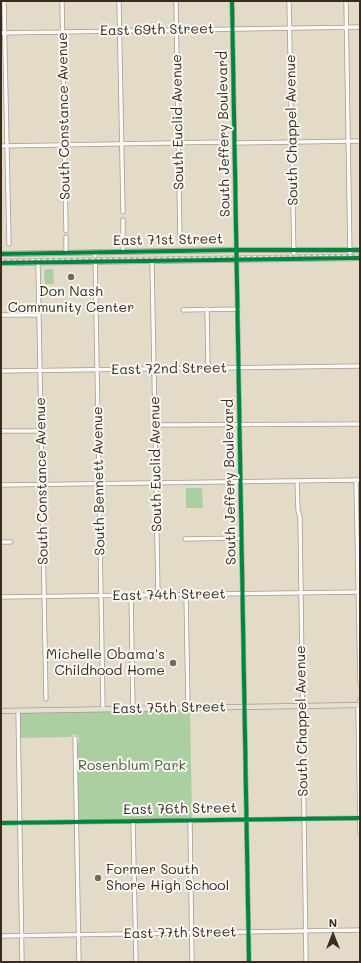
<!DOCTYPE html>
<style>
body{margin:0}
#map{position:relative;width:361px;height:963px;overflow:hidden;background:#e3dac8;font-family:Mali,sans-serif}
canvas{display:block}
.frame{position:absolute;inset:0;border:2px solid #3b2a1e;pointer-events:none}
.north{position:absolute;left:313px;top:915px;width:40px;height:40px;-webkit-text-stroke:3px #f6f6f2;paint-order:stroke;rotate:0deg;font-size:11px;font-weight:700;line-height:16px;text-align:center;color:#3b2a1e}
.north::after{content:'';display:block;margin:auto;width:14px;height:18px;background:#3b2a1e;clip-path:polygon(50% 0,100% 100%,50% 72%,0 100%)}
</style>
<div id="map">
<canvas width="361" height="963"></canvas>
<div class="frame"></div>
<div class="north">N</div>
</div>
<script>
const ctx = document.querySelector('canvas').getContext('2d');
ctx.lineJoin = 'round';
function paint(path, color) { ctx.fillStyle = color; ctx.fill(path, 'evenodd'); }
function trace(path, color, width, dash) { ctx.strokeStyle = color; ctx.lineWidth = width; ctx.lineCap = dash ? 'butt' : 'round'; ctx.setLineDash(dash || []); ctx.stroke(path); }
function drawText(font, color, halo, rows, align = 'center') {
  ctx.font = font + ' Mali,sans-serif'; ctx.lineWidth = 4; ctx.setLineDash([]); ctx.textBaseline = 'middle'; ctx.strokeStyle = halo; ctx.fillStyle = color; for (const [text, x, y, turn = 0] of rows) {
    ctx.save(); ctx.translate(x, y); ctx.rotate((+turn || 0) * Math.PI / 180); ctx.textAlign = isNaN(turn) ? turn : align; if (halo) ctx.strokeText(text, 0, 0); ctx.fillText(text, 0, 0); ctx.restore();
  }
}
paint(new Path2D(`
 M46,269H53L54,284H45L44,271Z
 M186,488H202L203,508H186Z
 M190,709L192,819L78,821L77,745L79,740L78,735L74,734L70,737L20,738L19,712Z`), '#accfa2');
const minor = new Path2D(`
 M4,1L9,244
 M62,1L66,231
 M119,1L123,212
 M176,1L180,242
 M232,1L249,962
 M289,1L294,259
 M346,1L350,259
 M1,33L360,27
 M235,143L360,141
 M1,146L225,142
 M123,220V252
 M66,237V253
 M95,253L103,709
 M152,261L158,595
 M38,263L46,699
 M207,309L208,368
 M183,310L238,309
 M1,315H39
 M1,371L360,366
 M155,425L360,424
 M1,431H41
 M356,480L360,684
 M297,481L298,510L300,517L306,962
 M1,485L360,480
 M185,539L242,538
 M1,542H11
 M186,594L188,708
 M131,595L133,709
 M1,597L360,592
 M360,700L358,710L360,833
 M18,710L22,962
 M75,738L79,962
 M190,820L192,962
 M133,821L136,962
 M1,823L360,818
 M1,936L360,930`);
const major = new Path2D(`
 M1,254L232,250H360
 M1,263L360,258
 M1,711L360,705`);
trace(minor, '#a39b8f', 5);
trace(major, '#a39b8f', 6);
trace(minor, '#fbf9f7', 3.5);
trace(major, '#e6e0d2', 4.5);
const rail = new Path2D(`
 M1,260L360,255`);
trace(rail, '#b5b2ae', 2.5);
trace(rail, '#f6f6f2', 1, [3]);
trace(new Path2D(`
 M232,1L249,962
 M1,254L232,250H360
 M1,263L360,258
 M1,823L360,818`), '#00873e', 4);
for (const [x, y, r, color] of [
 [71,277,4,"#76685a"],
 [173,663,4,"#76685a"],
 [98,878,4,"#76685a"]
]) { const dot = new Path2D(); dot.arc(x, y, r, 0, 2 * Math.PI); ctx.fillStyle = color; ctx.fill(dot); trace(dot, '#f6f6f2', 1.5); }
drawText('14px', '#3b2a1e', '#f6f6f2', [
 ["East 69th Street",157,30,-1],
 ["South Constance Avenue",64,116,-91],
 ["South Euclid Avenue",178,122,-91],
 ["South Chappel Avenue",292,130,-91],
 ["South Jeffery Boulevard",224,134,-91],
 ["East 71st Street",168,240,-1],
 ["East 72nd Street",169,369,-1],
 ["South Euclid Avenue",156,464,-91],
 ["South Constance Avenue",42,481,-91],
 ["South Bennett Avenue",99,481,-91],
 ["South Jeffery Boulevard",230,482,-91],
 ["East 74th Street",169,595,-1],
 ["East 75th Street",169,708,-1],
 ["South Chappel Avenue",302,721,-91],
 ["East 76th Street",180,809,-1],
 ["East 77th Street",180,933,-1]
]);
drawText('14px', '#3b2a1e', '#f6f6f2', [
 ["Don Nash",71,292],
 ["Community Center",71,308],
 ["Michelle Obama's",165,655,"right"],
 ["Childhood Home",165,671,"right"],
 ["Former South",106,870,"left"],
 ["Shore High School",106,886,"left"]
]);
drawText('14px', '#4f593c', '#f6f6f2', [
 ["Rosenblum Park",132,766]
]);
</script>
